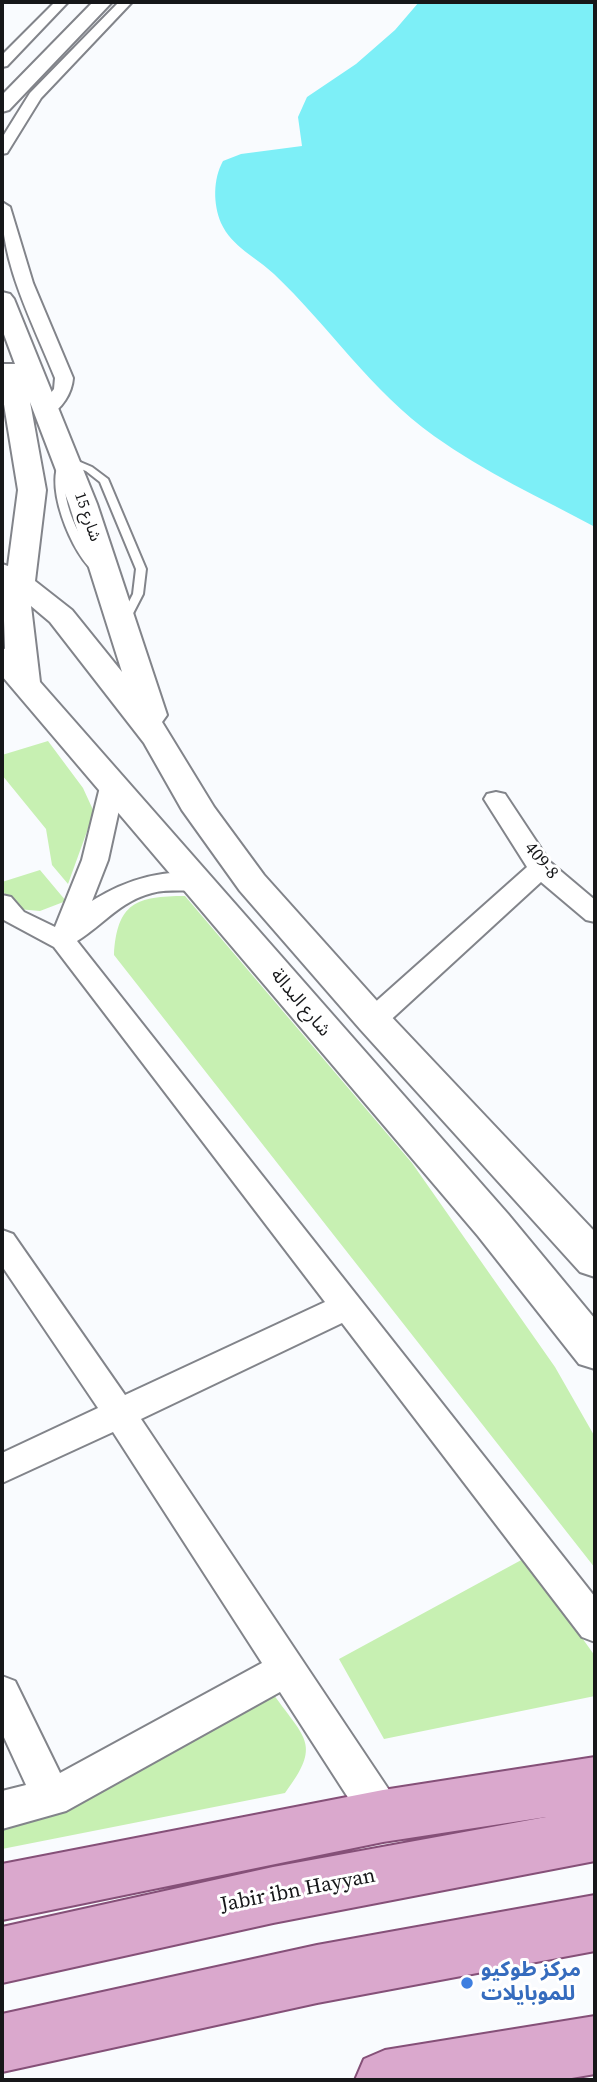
<!DOCTYPE html>
<meta charset="utf-8">
<style>
body{margin:0}
#map{position:relative;width:597px;height:2082px;overflow:hidden;background:#f9fbfe;font-family:"Source Serif 4",serif}
canvas{display:block}
.frame{position:absolute;inset:0;border:4px solid #161719;pointer-events:none}
</style>
<div id="map">
<canvas width="597" height="2082"></canvas>
<div class="frame"></div>
</div>
<script>
const ctx = document.querySelector('canvas').getContext('2d');
ctx.lineJoin = 'round';
function paint(path, color) { ctx.fillStyle = color; ctx.fill(path, 'evenodd'); }
function trace(path, color, width, dash) { ctx.strokeStyle = color; ctx.lineWidth = width; ctx.lineCap = dash ? 'butt' : 'round'; ctx.setLineDash(dash || []); ctx.stroke(path); }
function drawText(font, color, halo, rows, align = 'center') {
  ctx.font = font + ' "Source Serif 4","Noto Sans Arabic",serif'; ctx.lineWidth = 6; ctx.setLineDash([]); ctx.textBaseline = 'middle'; ctx.strokeStyle = halo; ctx.fillStyle = color; for (const [text, x, y, turn = 0] of rows) {
    ctx.save(); ctx.translate(x, y); ctx.rotate((+turn || 0) * Math.PI / 180); ctx.textAlign = isNaN(turn) ? turn : align; if (halo) ctx.strokeText(text, 0, 0); ctx.fillText(text, 0, 0); ctx.restore();
  }
}
paint(new Path2D(`
 M48,741L83,788L94,812L68,884L52,865L46,829L2,775V755Z
 M40,870L66,901L40,911L18,909L2,890V882Z
 M185,896L412,1163L555,1367L595,1437V1568L114,955C117,903 136,896 185,896Z
 M525,1558L595,1656V1696L384,1739L339,1659Z
 M274,1695C305,1739 322,1744 285,1793L2,1849V1820L83,1800Z`), '#c7f0b2');
paint(new Path2D(`
 M419,2H595V527C541,498 484,472 434,436C371,391 329,326 274,274C256,257 232,247 221,223C213,204 213,179 223,161L241,154L302,146L298,117L307,97L356,64L395,30Z`), '#7deff7');
const lane = new Path2D(`
 M66,456L92,467L108,479L146,569L143,594L126,627L122,628L117,625L133,594L136,569L100,482L86,471L69,464C54,498 83,543 102,570L97,573C74,562 37,472 66,456Z`);
const street = new Path2D(`
 M55,2H68L7,66L2,67V55Z
 M119,2H132L41,98L7,153L2,154V138L30,93Z
 M2,202L10,207L33,283L73,378C72,392 62,411 47,415L38,409L54,389L55,378C33,323 0,263 2,202Z
 M112,780L121,782L124,787L108,860L92,901C125,880 168,866 207,876L211,882L207,888C189,893 170,888 152,893C120,901 103,925 77,941L595,1597V1642L582,1637L342,1323L141,1419L397,1802L403,1816L397,1830L383,1835L369,1830L280,1692L66,1811L2,1829V1791L26,1785L2,1733V1676L15,1681L60,1773L262,1663L113,1432L2,1483V1453L98,1408L2,1266V1230L13,1234L125,1395L325,1302L54,947L2,919V895L11,897L24,912L55,927L82,860L100,787L103,782Z
 M496,792L505,794L550,862L595,900V922L586,920L541,882L383,1027L373,1030L363,1027L359,1020L363,1013L527,867L484,799L487,794Z`);
const secondary = new Path2D(`
 M93,2H112L9,110L2,112V95Z
 M2,292L10,294L14,299L97,504L167,715L162,722L214,807L264,875L386,1011L595,1232V1277L580,1272L360,1029L240,891L182,810L144,743L50,622L31,606L40,682L508,1214L595,1319V1369L579,1364L478,1236L2,676V648L5,649L2,564L8,566L18,490L2,392V364H15L2,329ZM30,402L69,504L122,672L72,610L35,581L46,490Z`);
const primary = new Path2D(`
 M595,1757V1861L273,1923L2,1983V1927L273,1867L546,1817L383,1842L2,1920V1864L383,1790Z
 M595,1895V1951L317,2003L2,2072V2014L317,1945Z
 M595,2016V2074L560,2080H355L364,2059L385,2050Z`);
trace(lane, '#82848a', 4);
trace(street, '#82848a', 4);
trace(secondary, '#82848a', 4);
trace(primary, '#855078', 4);
paint(lane, '#fff');
paint(street, '#fff');
paint(secondary, '#fff');
paint(primary, '#daa8cd');
for (const [x, y, r, color] of [
 [467,1983,7,"#3f7fe0"]
]) { const dot = new Path2D(); dot.arc(x, y, r, 0, 2 * Math.PI); ctx.fillStyle = color; ctx.fill(dot); trace(dot, '#fff', 2.5); }
drawText('16px', '#161719', '#fff', [
 ["شارع 15",87,517,71]
]);
drawText('18px', '#161719', '#fff', [
 ["409-8",541,861,50],
 ["شارع البدالة",300,1003,50]
]);
drawText('21px', '#161719', '#fff', [
 ["Jabir ibn Hayyan",298,1891,-11]
]);
drawText('bold 21px', '#366cbe', '#fff', [
 ["مركز طوكيو",481,1971],
 ["للموبايلات",481,1995]
], 'left');
</script>
